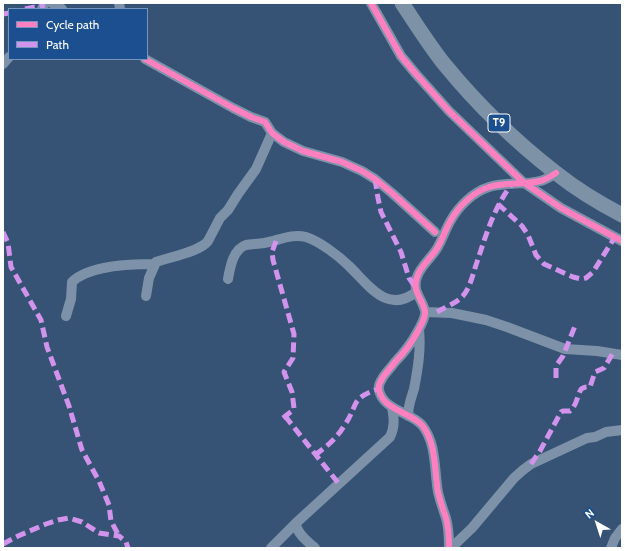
<!DOCTYPE html>
<style>
body{margin:0}
#map{position:relative;width:625px;height:551px;overflow:hidden;background:#365274;font-family:Cabin,sans-serif}
canvas{display:block}
.frame{position:absolute;inset:0;border:4px solid #fff;pointer-events:none}
.legend{position:absolute;left:8px;top:8px;width:140px;height:52px;box-sizing:border-box;background:#1b4f8f;border:1px solid #7695bc;margin:0;padding:5px 7px;list-style:none;font-size:12px;color:#fff}
.legend li{display:flex;align-items:center;gap:8px;height:20px}
.legend b{width:20px;border:1px solid #7695bc}
.north{position:absolute;left:577px;top:503px;width:40px;height:40px;-webkit-text-stroke:3px #1b4f8f;paint-order:stroke;rotate:321deg;font-size:11px;font-weight:700;line-height:16px;text-align:center;color:#fff}
.north::after{content:'';display:block;margin:auto;width:14px;height:18px;background:#fff;clip-path:polygon(50% 0,100% 100%,50% 72%,0 100%)}
</style>
<div id="map">
<canvas width="625" height="551"></canvas>
<div class="frame"></div>
<ul class="legend">
<li><b style="height:5px;background:#ff80c0"></b>Cycle path</li>
<li><b style="height:5px;background:#d193ec"></b>Path</li>
</ul>
<div class="north">N</div>
</div>
<script>
const ctx = document.querySelector('canvas').getContext('2d');
ctx.lineJoin = 'round';
function trace(path, color, width, dash) { ctx.strokeStyle = color; ctx.lineWidth = width; ctx.lineCap = dash ? 'butt' : 'round'; ctx.setLineDash(dash || []); ctx.stroke(path); }
function drawText(font, color, halo, rows, align = 'center') {
  ctx.font = font + ' Cabin,sans-serif'; ctx.lineWidth = 4; ctx.setLineDash([]); ctx.textBaseline = 'middle'; ctx.strokeStyle = halo; ctx.fillStyle = color; for (const [text, x, y, turn = 0] of rows) {
    ctx.save(); ctx.translate(x, y); ctx.rotate((+turn || 0) * Math.PI / 180); ctx.textAlign = isNaN(turn) ? turn : align; if (halo) ctx.strokeText(text, 0, 0); ctx.fillText(text, 0, 0); ctx.restore();
  }
}
trace(new Path2D(`
 M52,3L62,9
 M119,3L120,9
 M371,3L401,56L416,74L449,111L523,182L561,208L622,241
 M42,9L45,3
 M145,59L233,108L251,117L265,122L272,133L284,142L303,151L342,162L362,171L375,179L392,193L435,232
 M3,64L9,57
 M228,279C230,268 233,249 246,245C251,244 258,244 264,243C278,241 291,233 306,237C319,241 339,256 349,266C368,284 387,315 416,292
 M146,296L149,278L156,262C169,257 200,252 208,241L220,218L228,210L238,194L256,169L272,133
 M425,312L452,313L486,320L507,327L565,349L597,351L622,355
 M66,316L71,299L72,282C89,265 131,264 154,264
 M408,416C408,406 411,398 414,389C418,368 421,350 419,329
 M271,548L296,523
 M315,548C308,542 296,533 296,523L390,437C395,427 394,418 392,407
 M449,548C449,538 449,528 446,518C443,509 440,501 438,492C434,470 437,444 422,425C410,412 383,410 379,390C378,386 380,382 382,379C385,373 391,368 395,362C404,353 412,342 418,331C421,325 426,317 425,311C422,298 412,292 417,277C420,267 430,259 436,250C442,241 445,230 451,220C459,206 473,192 489,187C505,182 523,185 540,181C546,180 551,176 556,173
 M451,548L472,528L514,478L523,470L531,464L587,438L595,437L606,432L622,430
 M611,548L615,538L622,529`), '#7d92a8', 10);
trace(new Path2D(`
 M402,3C416,24 429,45 445,65C477,104 516,142 556,173C576,189 599,203 622,215`), '#7e92a7', 15);
trace(new Path2D(`
 M25,9L45,5
 M3,14L9,13
 M375,179L378,198L381,212L401,252L409,278L416,288
 M498,204L522,226L528,235L536,255L544,264L573,277L581,279L586,278L593,272L615,237
 M3,232L8,243L11,267L41,320L47,347L69,406L82,450L99,481L109,505L111,521L119,536
 M276,241L272,252L273,260L294,334L293,358L284,372L292,392L294,408L292,411L279,421
 M437,312C444,308 454,304 461,298C470,290 473,273 477,262C486,235 494,207 512,184
 M556,378V366L563,356L575,326
 M285,416L339,484
 M315,455C326,447 337,438 344,426C359,405 349,399 378,389
 M531,464L540,451L561,412L563,411H570C578,405 578,389 583,388C585,387 587,387 590,387L595,372L604,368L613,353
 M3,544L18,536L46,524L58,520L69,518L82,522L99,533L119,536L126,542L128,548`), '#d193ec', 5, [10, 5]);
trace(new Path2D(`
 M371,3L401,56L416,74L449,111L523,182L561,208L622,241
 M145,59L233,108L251,117L265,122L272,133L284,142L303,151L342,162L362,171L375,179L392,193L435,232
 M449,548C449,538 449,528 446,518C443,509 440,501 438,492C434,470 437,444 422,425C410,412 383,410 379,390C378,386 380,382 382,379C385,373 391,368 395,362C404,353 412,342 418,331C421,325 426,317 425,311C422,298 412,292 417,277C420,267 430,259 436,250C442,241 445,230 451,220C459,206 473,192 489,187C505,182 523,185 540,181C546,180 551,176 556,173`), '#ff80c0', 6);
for (const [x, y, w] of [
 [499,123,22]
]) { const box = new Path2D(); box.roundRect(x - w / 2, y - 9, w, 18, 3); ctx.fillStyle = '#1b4f8f'; ctx.fill(box); trace(box, '#fff', 1); }
drawText('bold 11px', '#fff', null, [
 ["T9",499,123]
]);
</script>
